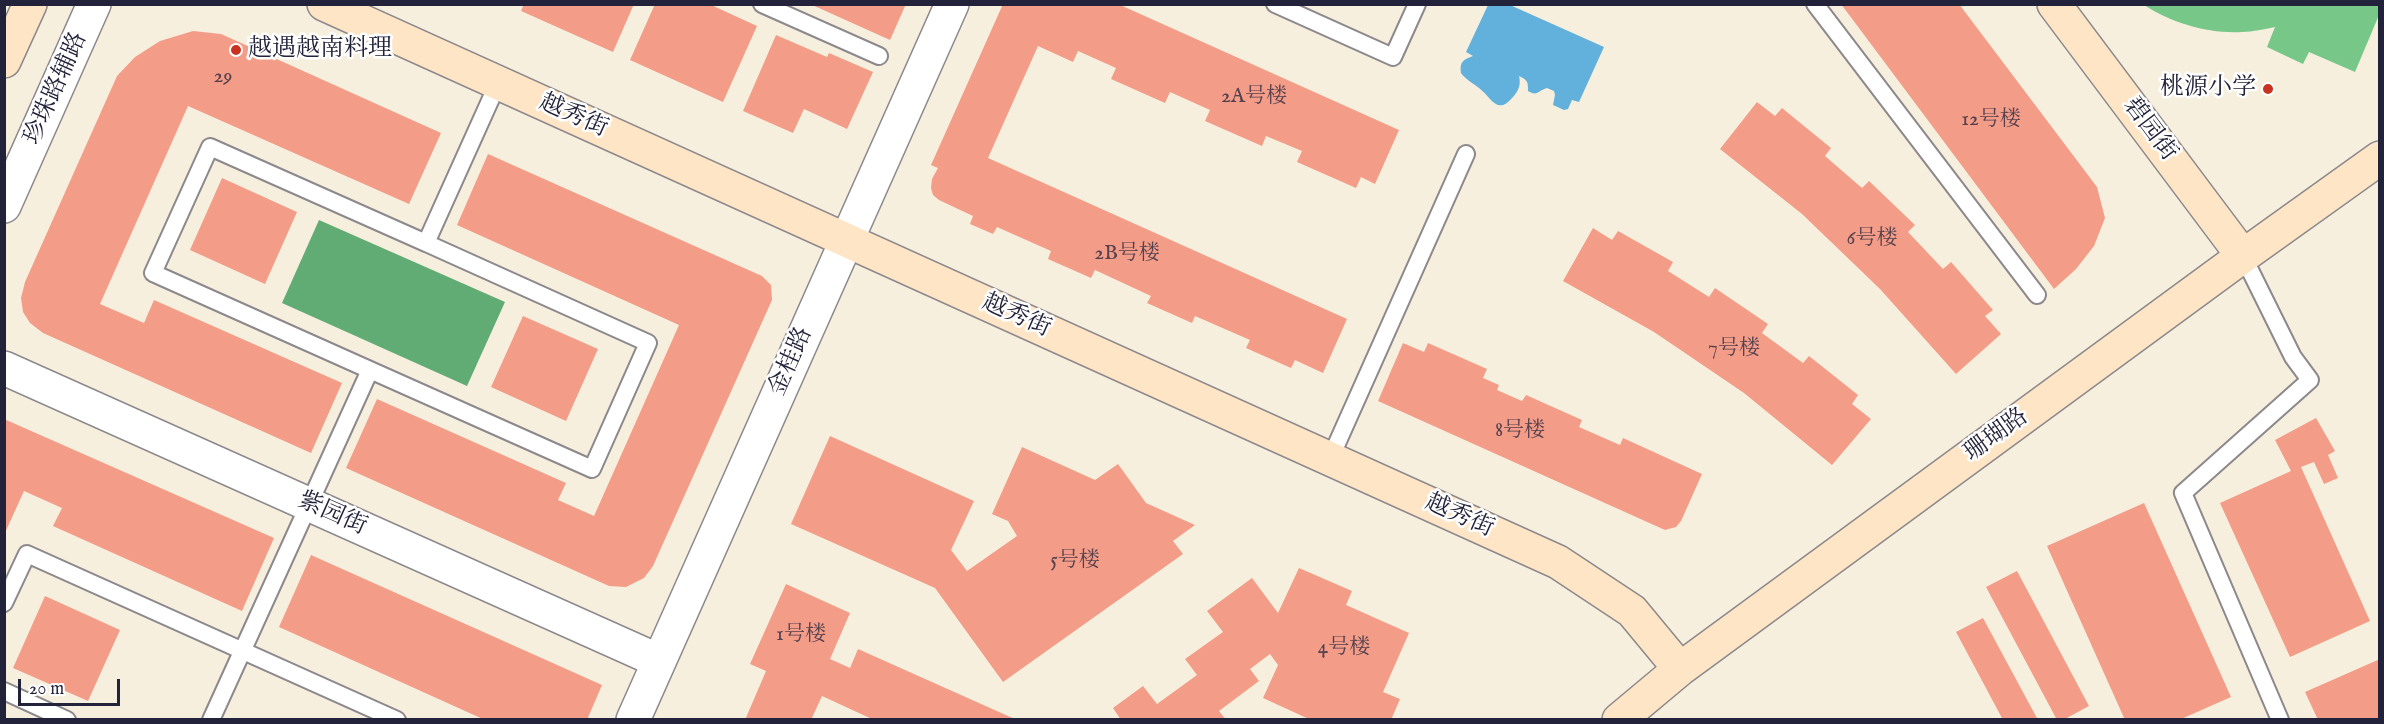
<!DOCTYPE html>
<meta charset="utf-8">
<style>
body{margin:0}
#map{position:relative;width:2384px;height:724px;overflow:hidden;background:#f7efde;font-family:"IM FELL English",serif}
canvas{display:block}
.frame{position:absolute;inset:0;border:6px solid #22223b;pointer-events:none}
.scale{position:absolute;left:18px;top:679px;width:102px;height:27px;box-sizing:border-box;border:3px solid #22223b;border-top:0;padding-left:8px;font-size:18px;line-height:21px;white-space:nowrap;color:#22223b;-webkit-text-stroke:4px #fff;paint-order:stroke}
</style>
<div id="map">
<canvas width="2384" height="724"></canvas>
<div class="frame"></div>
<div class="scale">20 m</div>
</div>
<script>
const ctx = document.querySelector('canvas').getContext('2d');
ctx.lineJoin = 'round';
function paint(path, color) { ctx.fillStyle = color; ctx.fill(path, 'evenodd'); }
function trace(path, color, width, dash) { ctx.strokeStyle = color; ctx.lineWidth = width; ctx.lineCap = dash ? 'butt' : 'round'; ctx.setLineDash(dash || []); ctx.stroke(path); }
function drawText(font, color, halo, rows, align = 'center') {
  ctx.font = font + ' "IM FELL English","Noto Serif SC",serif'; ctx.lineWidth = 5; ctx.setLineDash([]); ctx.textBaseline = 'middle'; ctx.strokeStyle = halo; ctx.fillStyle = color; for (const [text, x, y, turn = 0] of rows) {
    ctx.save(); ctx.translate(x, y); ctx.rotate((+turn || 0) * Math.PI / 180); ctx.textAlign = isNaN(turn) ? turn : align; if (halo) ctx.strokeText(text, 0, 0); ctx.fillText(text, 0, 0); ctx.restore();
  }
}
paint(new Path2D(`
 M2379,4V15L2355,72L2309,52L2303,64L2267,47L2275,27C2264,29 2253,32 2242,32C2208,34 2172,23 2144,5Z`), '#77c788');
paint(new Path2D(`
 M319,220L505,302L467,386L282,303Z`), '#61ac74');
paint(new Path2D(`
 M1488,5H1510L1604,47L1579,102L1572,100L1568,109L1564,110L1553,105L1555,95L1554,91L1547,88C1539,90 1537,97 1528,91C1528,82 1528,80 1519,76C1521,84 1519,90 1513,97C1497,116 1492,98 1479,88C1473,83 1466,80 1461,73C1459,62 1464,59 1473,56L1466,52Z`), '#62b1dc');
paint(new Path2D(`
 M524,4H634L613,52L521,11Z
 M655,4H709L757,26L723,102L630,60Z
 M810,4H906L890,40Z
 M1003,4H1118L1399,130L1375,184L1361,177L1356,188L1297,162L1302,151L1266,136L1262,146L1205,121L1210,110L1170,92L1165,103L1111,79L1116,68L1078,51L1073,62L1038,46L988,158L1347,319L1323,373L1295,360L1291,368L1246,348L1250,340L1195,316L1192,323L1147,303L1151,296L1095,270L1091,278L1048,259L1051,251L997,227L993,234L970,224L973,216L939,200L933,195L931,188L932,179L938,168L931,165Z
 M1841,4H1959L2097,187L2105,218L2094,246L2076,269L2054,289Z
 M193,31L221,34L441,133L409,204L188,106L100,304L144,323L154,300L342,383L311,453L43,333L30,323L23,312L21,298L25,282L117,76L135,57L160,41Z
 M776,35L827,57L829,53L873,72L847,129L804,109L793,133L743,111Z
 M1757,102L1775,116L1782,108L1831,148L1825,156L1862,188L1869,181L1915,225L1908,232L1943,269L1951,262L1993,310L1985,316L2001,334L1956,374L1880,289L1802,214L1720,149Z
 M488,154L762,276L771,285L772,300L653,566L644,578L626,587L609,586L346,468L377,399L566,483L558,500L594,516L679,325L457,225Z
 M222,178L297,212L265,284L190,250Z
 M1593,228L1612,240L1618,231L1673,262L1668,271L1709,297L1715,288L1768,324L1762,333L1803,363L1809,356L1858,395L1852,404L1871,419L1832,465L1744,393L1654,332L1563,281Z
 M523,316L598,349L566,421L491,387Z
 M1403,343L1424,352L1428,343L1487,369L1483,378L1499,385L1497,390L1522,401L1526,395L1582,420L1579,427L1620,445L1623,438L1702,474L1681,521L1676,527L1665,530L1378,401Z
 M2316,418L2335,451L2328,455L2338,478L2324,484L2314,462L2301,467L2370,621L2290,657L2220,503L2291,471L2275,440Z
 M4,419L274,538L242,611L53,526L62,508L24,491L4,535Z
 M830,436L974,501L951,550L967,571L1017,536L1008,521L992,514L1022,447L1095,480L1118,464L1146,503L1195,525L1173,541L1183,554L1003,682L935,588L791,524Z
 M2144,503L2231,697L2179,720H2125L2047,546Z
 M311,555L602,685L587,720H485L279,627Z
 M1299,568L1352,591L1346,605L1409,633L1383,692L1400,699L1391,720H1311L1263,698L1278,665L1270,654L1250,669L1259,681L1219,711L1226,720H1121L1113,708L1143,686L1157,704L1197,675L1185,659L1223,632L1207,611L1252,578L1278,613Z
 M2017,571L2089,706L2063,720H2057L1986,587Z
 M786,584L850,613L830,659L850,668L858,649L1017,720H874L822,696L811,720H745L766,671L750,664Z
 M45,596L120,630L88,701L13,668Z
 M1983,618L2038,720H2003L1956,632Z
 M2380,659V720H2318L2305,692Z`), '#f39d88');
const lane = new Path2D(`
 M762,4L879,56
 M1275,4L1393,57L1417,4
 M1815,4L2037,295
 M2243,256L2293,357L2310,380L2183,493L2280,720
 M370,370L153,273L210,147L426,243L498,83
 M1330,459L1466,154
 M4,603L27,554L397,720
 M4,691L67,720
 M211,720L370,370L592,469L648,343L426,243`);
const street = new Path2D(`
 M4,206L94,4
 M4,368L659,661
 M633,720L952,4`);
const secondary = new Path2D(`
 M324,4L1558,562L1632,611L1680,669
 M2054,4L2243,256
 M4,61L30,4
 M1619,720L1680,669L2243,256L2380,158`);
trace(lane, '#8c888c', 20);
trace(street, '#8c888c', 36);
trace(secondary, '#8c888c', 36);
trace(lane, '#fff', 16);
trace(street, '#fff', 33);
trace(secondary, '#fee5c5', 33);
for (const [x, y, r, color] of [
 [236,50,6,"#c8321e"],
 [2268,89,6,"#c8321e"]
]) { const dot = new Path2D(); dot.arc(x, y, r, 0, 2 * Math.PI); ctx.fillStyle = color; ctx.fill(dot); trace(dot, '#fff', 2); }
drawText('21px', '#56414e', null, [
 ["29",223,78],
 ["2A号楼",1254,98],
 ["12号楼",1991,121],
 ["6号楼",1872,240],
 ["2B号楼",1127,255],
 ["7号楼",1734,350],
 ["8号楼",1520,432],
 ["5号楼",1075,562],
 ["1号楼",801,636],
 ["4号楼",1344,649]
]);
drawText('24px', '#22223b', '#fff', [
 ["越遇越南料理",248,50],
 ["桃源小学",2256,89,"right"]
], 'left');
drawText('24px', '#22223b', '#fff', [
 ["珍珠路辅路",57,89,-66],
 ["越秀街",573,117,24],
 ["碧园街",2149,130,53],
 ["越秀街",1016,317,24],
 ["金桂路",792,362,-66],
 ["珊瑚路",1997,436,-36],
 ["紫园街",332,515,24],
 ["越秀街",1459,517,24]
]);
</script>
